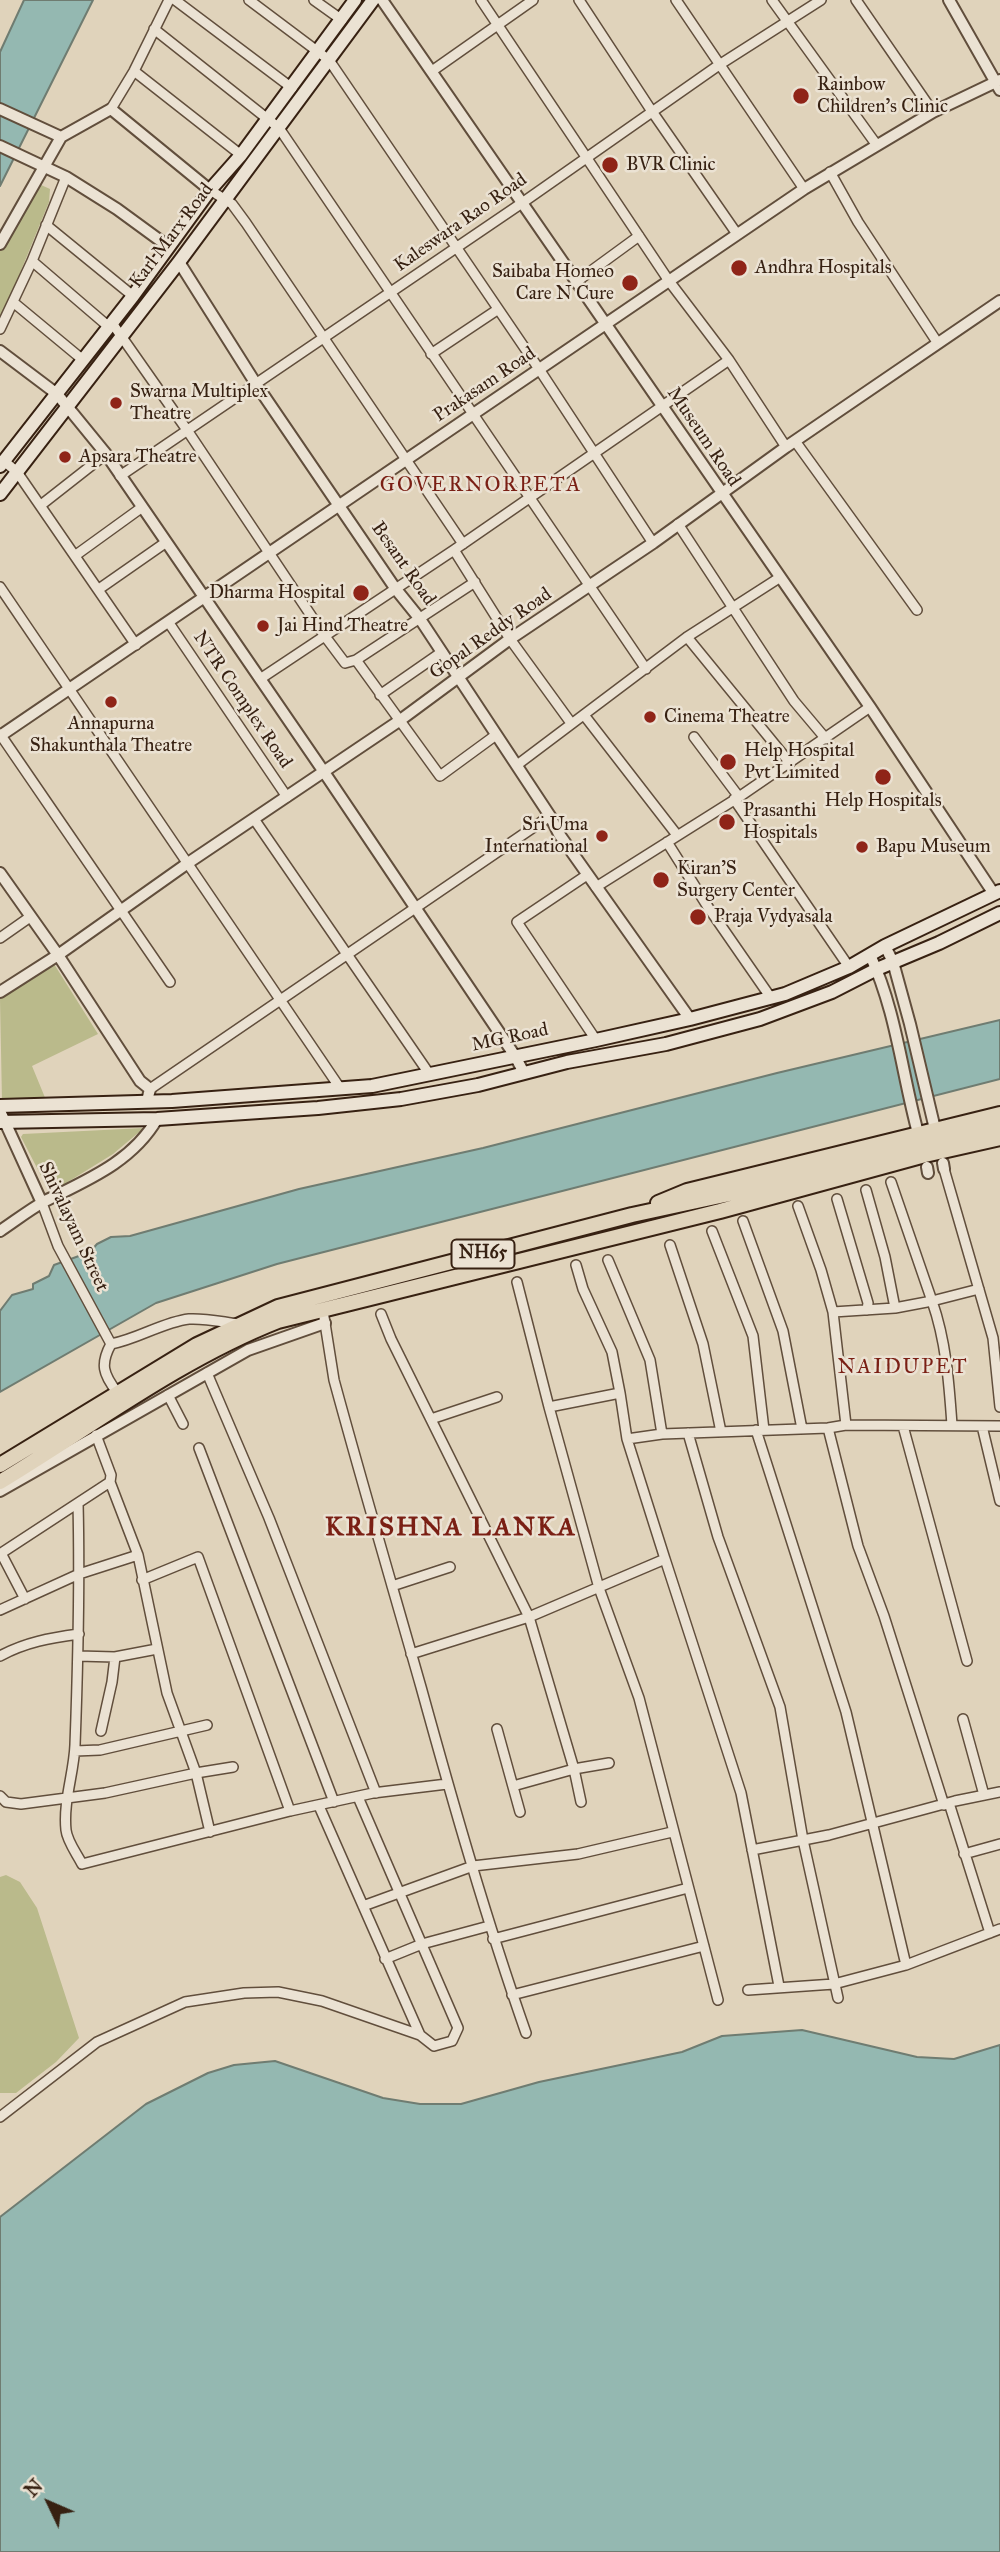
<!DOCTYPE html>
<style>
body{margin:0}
#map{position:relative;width:1000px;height:2552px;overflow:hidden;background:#e0d3bb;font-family:"IM FELL Great Primer",serif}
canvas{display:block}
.north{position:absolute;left:14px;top:2468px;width:70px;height:70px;-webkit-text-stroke:5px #ebe2d3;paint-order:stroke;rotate:314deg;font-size:19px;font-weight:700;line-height:28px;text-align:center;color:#372112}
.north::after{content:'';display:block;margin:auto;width:24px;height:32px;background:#372112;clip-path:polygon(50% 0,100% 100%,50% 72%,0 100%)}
</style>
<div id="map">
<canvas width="1000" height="2552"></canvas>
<div class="north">N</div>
</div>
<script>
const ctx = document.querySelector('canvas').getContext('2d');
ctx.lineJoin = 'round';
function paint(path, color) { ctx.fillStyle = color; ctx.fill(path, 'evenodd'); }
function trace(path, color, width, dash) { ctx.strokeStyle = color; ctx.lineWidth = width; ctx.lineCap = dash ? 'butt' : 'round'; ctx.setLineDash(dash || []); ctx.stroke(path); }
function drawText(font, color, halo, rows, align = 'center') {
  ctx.font = font + ' "IM FELL Great Primer",serif'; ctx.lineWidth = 5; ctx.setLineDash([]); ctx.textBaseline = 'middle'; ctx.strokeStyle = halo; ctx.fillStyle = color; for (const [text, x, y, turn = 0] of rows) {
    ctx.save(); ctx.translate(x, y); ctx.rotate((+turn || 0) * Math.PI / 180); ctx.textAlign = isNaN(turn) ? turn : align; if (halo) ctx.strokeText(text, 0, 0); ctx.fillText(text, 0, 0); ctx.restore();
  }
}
paint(new Path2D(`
 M41,185L50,189L49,202L0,322V250L29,194Z
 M54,964L98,1034L32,1066L46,1100L2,1101L0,999Z
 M144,1128L113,1154L50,1193L21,1137L23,1134Z
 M6,1875L20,1882L37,1908L79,2038L56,2062L16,2093H0V1877Z`), '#baba8b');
const water = new Path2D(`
 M24,0H93L0,186V52Z
 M1000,1020V1079L277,1264L156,1303L0,1392V1311L12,1295L33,1289V1284L49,1276L54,1265L90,1252L97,1244L111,1237L130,1236L299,1189L483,1148L777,1073Z
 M802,2030L917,2057L954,2059L1000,2045V2552H0V2217L146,2104L208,2073L234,2065L275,2061L383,2098L420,2104H461L539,2082L682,2052L722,2036Z`);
paint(water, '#94b8b1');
trace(water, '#6f7c71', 2);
const minor = new Path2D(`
 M175,0L292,88
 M249,0L329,60L539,369L653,543
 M314,0L342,20
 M481,0L669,281L729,360L786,447
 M579,0L651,110L737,234
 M676,0L804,189
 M772,0L876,144
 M856,0L933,112
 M154,29L279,128L646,669
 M134,71L241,155
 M432,71L533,0
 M111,109L134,71L169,0
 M830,172L858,222L937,342
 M210,190L232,204L246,223L463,544
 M46,225L133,296
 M32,261L109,327
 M576,282L639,236
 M13,302L83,360
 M112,323L187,430L324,635L345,663L356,660L475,582
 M0,329L32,261L66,177
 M431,354L497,310
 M795,441L917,610
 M4,461L17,472L136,645
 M120,476L522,203L719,65L821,0
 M41,505L106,454
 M678,524L794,701L826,739
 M454,550L510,639L571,723
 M76,555L141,508
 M0,587L340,1088
 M99,589L165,543
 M169,623L287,797
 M687,637L790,763
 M356,660L440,776L496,735
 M260,679L454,550L729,360
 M380,695L442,652
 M584,715L677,835
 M0,734L170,982
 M694,737L739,797
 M517,765L687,637L779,578
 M734,799L849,967
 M254,819L430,1075
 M667,842L708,907L771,998
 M587,875L517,922L596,1040
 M596,887L739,797L870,707
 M0,938L30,917
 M150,1089L550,816
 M944,1169L993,1338L1000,1407
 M866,1190L885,1257L895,1308
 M837,1199L868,1303L867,1310
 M42,1203L58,1246L111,1344C100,1364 103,1374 117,1392
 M798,1206L821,1270L833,1312L846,1425
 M743,1221L783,1331L802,1429
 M712,1231L753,1336L764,1430
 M670,1245L703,1344L721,1432
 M608,1260L650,1360L662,1434
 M576,1265L583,1289L612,1352L620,1393
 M517,1282L549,1407L620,1393L627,1439L662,1434L828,1428L846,1425L1000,1426
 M833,1312L895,1308L932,1301L891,1182
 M381,1314L391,1339L529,1617L665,1559L627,1439
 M324,1317L334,1380C362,1483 392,1585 421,1687C453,1803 486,1919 526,2033
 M111,1344C138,1339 163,1322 189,1319C205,1318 222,1322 238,1324
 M207,1373L269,1518L376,1793
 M168,1395L183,1424
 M549,1407L599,1588L639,1698L718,2000
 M431,1419L497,1397
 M952,1425C949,1382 946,1341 932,1301L979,1289
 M903,1426L967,1661
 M982,1426L1000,1501
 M828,1428L858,1546L884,1616L944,1805
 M756,1430L846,1712L906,1965
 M688,1433L718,1537L780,1707L803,1840L838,1998
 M199,1448L334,1802
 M110,1482L138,1555L167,1693L196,1773L233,1767
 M78,1503C80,1584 78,1664 75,1745C74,1773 63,1801 66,1830C67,1841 77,1854 82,1864L290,1811L373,1793L447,1784
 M1,1553L25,1599
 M0,1554L110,1482L111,1475L96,1435
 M665,1559L741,1793L779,1986
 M142,1580L198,1557L290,1811
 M392,1586L450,1567
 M0,1610L79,1574L138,1555
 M411,1654L529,1617L574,1769L581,1802
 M0,1656C26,1642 50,1638 79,1634
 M78,1656L115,1657L157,1649
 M963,1719L984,1795
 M497,1729L520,1812
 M101,1731L112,1682L115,1657
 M75,1751L100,1750L207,1725
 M513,1786L574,1769L609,1763
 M0,1796L6,1802L21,1804L105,1793L196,1773L210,1832
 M949,1803L990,1933
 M319,1806L420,2035
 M752,1850L829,1835L955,1801L1000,1792
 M964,1854L1000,1844
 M363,1906L473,1866L578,1854L672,1832
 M493,1939L688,1888
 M385,1959L422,1944L489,1926
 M748,1990L834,1984L906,1965L1000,1929
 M512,1995L704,1946
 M0,2117L97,2042L185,2002L244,1993L278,1992L322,2001L420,2035L434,2046L452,2041L458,2028L358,1797`);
const tertiary = new Path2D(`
 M382,0L870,707L994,894
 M949,0L1000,90
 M0,109L61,137
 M0,146L66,177L117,209L169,247
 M0,244L61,137L111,109L210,190
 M179,262L256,384L395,588L420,619L550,816L559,834L690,1019
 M0,351L57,394L106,454L324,772L515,1056L524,1073
 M0,736L804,189L933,112L1000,80
 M0,873L58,955L140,1081L150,1089L147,1101
 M885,946L893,962L910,1024L935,1129
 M870,955C896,1010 902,1074 918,1133
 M0,992L58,955L188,863L399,721L510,639L653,543L786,447L1000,301
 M0,1111L42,1203
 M943,1163L944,1169
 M927,1167L928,1173
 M0,1231C15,1221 29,1210 45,1201C87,1180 132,1162 157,1119
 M0,1491L248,1350L325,1323`);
const secondary = new Path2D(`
 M0,466L133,296L210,190L241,155L355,0
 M0,494L179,262L373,0
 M0,1106L172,1101L372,1086L596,1040L690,1019L785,994L849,967L885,946L1000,891
 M0,1122L157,1119L318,1108L401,1099L478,1085L567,1062L666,1044L760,1019L832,992L877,969L939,943L1000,913`);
const trunk = new Path2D(`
 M658,1203L687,1191L1000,1114
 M0,1465L197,1345L278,1307L632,1215L734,1193L1000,1126
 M0,1482C91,1427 179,1360 278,1321L720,1211L925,1155L1000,1138`);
trace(minor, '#614e3c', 12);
trace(tertiary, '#614e3c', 14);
trace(secondary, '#372112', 16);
trace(trunk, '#372112', 18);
trace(minor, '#ebe2d3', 9);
trace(tertiary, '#ebe2d3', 10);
trace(secondary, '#ebe2d3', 12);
trace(trunk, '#e0d3bb', 14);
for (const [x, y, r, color] of [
 [801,96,9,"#8f2418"],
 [610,165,9,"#8f2418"],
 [739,268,9,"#8f2418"],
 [630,283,9,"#8f2418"],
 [116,403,7,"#8f2418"],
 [65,457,7,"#8f2418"],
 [361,593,9,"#8f2418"],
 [263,626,7,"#8f2418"],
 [111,702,7,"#8f2418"],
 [650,717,7,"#8f2418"],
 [728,762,9,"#8f2418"],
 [883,777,9,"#8f2418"],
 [727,822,9,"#8f2418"],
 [602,836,7,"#8f2418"],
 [862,847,7,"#8f2418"],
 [661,880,9,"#8f2418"],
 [698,917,9,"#8f2418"]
]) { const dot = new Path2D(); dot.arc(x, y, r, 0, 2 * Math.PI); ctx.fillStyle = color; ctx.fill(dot); trace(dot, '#ebe2d3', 2.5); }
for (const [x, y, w] of [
 [483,1254,63]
]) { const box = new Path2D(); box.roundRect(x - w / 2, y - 14.5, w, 29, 5); ctx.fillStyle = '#ebe2d3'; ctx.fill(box); trace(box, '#372112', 2); }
drawText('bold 18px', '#372112', null, [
 ["NH65",483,1254]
]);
drawText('19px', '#372112', '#ebe2d3', [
 ["Rainbow",817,85],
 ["Children's Clinic",817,107],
 ["BVR Clinic",626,165],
 ["Andhra Hospitals",755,268],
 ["Saibaba Homeo",614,272,"right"],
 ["Care N Cure",614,294,"right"],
 ["Swarna Multiplex",130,392],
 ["Theatre",130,414],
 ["Apsara Theatre",79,457],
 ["Dharma Hospital",345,593,"right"],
 ["Jai Hind Theatre",277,626],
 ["Cinema Theatre",664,717],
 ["Annapurna",111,724,"center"],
 ["Shakunthala Theatre",111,746,"center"],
 ["Help Hospital",744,751],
 ["Pvt Limited",744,773],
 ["Help Hospitals",883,801,"center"],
 ["Prasanthi",743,811],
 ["Hospitals",743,833],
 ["Sri Uma",588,825,"right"],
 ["International",588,847,"right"],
 ["Bapu Museum",876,847],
 ["Kiran'S",677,869],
 ["Surgery Center",677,891],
 ["Praja Vydyasala",714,917]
], 'left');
drawText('19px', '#372112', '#ebe2d3', [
 ["Kaleswara Rao Road",461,223,-35],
 ["Karl Marx Road",172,236,-53],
 ["Prakasam Road",485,385,-34],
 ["Museum Road",703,437,56],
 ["Besant Road",403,564,55],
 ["Gopal Reddy Road",491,634,-35],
 ["NTR Complex Road",242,700,56],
 ["MG Road",510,1038,-12],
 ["Shivalayam Street",73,1227,65]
]);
ctx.letterSpacing = '2px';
drawText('21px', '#7a1f14', '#ebe2d3', [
 ["GOVERNORPETA",481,486],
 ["NAIDUPET",903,1368]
]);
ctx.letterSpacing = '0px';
ctx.letterSpacing = '2px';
drawText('bold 26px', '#7a1f14', '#ebe2d3', [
 ["KRISHNA LANKA",451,1529]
]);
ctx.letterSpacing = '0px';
</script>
